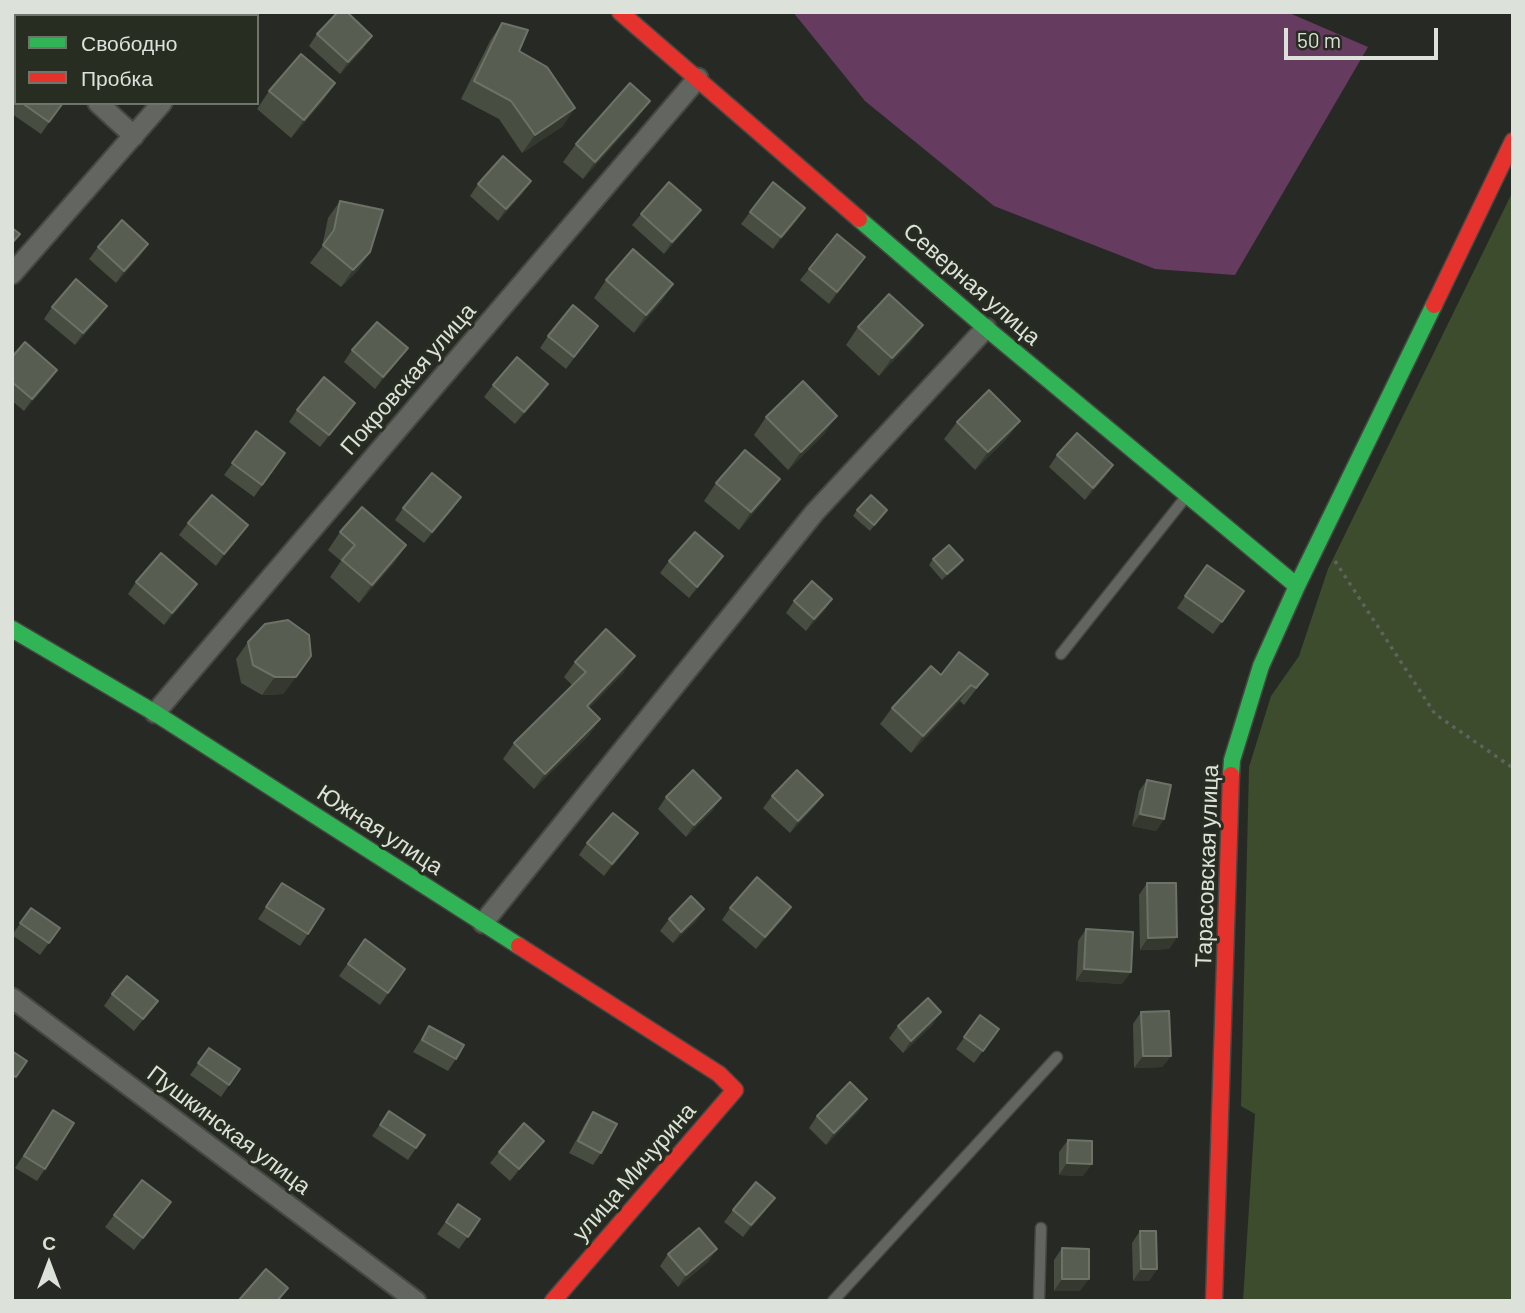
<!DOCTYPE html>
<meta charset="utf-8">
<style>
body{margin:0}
#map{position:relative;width:1525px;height:1313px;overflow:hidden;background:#272a24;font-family:Barlow,sans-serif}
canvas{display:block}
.frame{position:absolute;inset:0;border:14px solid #dce1d9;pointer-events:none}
.legend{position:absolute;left:14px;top:14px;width:245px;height:91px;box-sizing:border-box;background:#272d21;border:2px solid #6f756b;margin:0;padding:9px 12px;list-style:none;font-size:21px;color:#dce1d9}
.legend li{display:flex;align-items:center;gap:14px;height:35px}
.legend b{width:35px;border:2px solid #6f756b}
.north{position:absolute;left:14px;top:1229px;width:70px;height:70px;-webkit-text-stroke:5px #272d21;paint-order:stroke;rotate:0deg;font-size:19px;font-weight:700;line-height:28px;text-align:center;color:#dce1d9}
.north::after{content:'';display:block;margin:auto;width:24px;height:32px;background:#dce1d9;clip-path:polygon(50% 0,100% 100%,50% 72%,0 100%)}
.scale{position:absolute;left:1284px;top:28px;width:154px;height:32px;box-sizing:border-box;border:4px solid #dce1d9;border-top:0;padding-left:9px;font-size:21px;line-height:24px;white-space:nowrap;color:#dce1d9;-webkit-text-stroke:5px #272d21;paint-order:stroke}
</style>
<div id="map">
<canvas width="1525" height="1313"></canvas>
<div class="frame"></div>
<ul class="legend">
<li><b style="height:9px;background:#30b455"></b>Свободно</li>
<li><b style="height:9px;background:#e5322d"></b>Пробка</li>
</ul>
<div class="north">С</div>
<div class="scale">50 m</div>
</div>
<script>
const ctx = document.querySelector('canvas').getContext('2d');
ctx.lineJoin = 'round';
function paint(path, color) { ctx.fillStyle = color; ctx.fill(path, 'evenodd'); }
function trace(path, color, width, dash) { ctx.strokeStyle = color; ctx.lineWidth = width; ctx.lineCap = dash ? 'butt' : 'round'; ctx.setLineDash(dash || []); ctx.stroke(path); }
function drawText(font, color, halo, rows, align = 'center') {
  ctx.font = font + ' Barlow,sans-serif'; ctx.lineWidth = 6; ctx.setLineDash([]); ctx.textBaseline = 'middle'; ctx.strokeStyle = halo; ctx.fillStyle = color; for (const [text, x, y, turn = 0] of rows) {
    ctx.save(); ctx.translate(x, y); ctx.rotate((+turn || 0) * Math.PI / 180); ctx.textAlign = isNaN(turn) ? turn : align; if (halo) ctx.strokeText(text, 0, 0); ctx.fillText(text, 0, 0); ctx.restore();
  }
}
paint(new Path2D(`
 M1513,191V1301H1243L1255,1114L1241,1106L1249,767L1271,696L1299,656L1328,569Z`), '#3c4c2c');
paint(new Path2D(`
 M793,12H1287L1368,47L1235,275L1155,269L994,206L865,101Z`), '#663b60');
const lane = new Path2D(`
 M1061,654L1185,498
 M833,1301L1057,1057
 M1039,1301L1041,1228`);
const street = new Path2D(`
 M237,16L240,12
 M12,26L16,29
 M98,103L134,136
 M12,274L162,103
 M155,713L698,78
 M483,923L815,512L986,328
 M12,998L416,1301`);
const fast = new Path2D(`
 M859,219L986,328L1297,586
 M12,629L155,713L519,946
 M1231,775L1232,760L1261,666L1297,586L1434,305`);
const jam = new Path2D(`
 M620,12L859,219
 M1434,305L1513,141
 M519,946L719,1074L735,1090L553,1301
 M1214,1301L1231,775`);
trace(lane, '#454742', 13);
trace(street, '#454742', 23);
trace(fast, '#454742', 19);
trace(jam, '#454742', 19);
trace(new Path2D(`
 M1335,561L1435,714L1513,768`), '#60625e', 3.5, [3.5, 5]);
trace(lane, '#626560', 10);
trace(street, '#626560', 19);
trace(fast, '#30b455', 16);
trace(jam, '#e5322d', 16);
paint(new Path2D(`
 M180,12H216L212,16H184Z
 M502,23L563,126L522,153L499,119L461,99L490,41Z
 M317,34L364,48L340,74L309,46Z
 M16,82V103H63L41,134L12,114V87Z
 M335,83L323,101L291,138L257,109L269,91Z
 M637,119L583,179L563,162L576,144Z
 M478,184L523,193L498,221L470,196Z
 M340,201L370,252L358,270L341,287L310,263L322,247L328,218Z
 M750,212L797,220L773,249L741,224Z
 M641,214L692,222L664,254L632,225Z
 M148,244L140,256L116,283L89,259L98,247Z
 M809,269H857L829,304L800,280Z
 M606,280L673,284L661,302L634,333L594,298Z
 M52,307L99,318L75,345L44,319Z
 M923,325L910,343L879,376L846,345L858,327Z
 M598,326L566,369L540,348L548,336Z
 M352,350L399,360L375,389L344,362Z
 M12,357L49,382L24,411L12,401Z
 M548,384L540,396L515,424L484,397L493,385Z
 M297,410L347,415L320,447L289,422Z
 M766,417L825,433L788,470L754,435Z
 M1020,421L1007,438L975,470L944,439L957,422Z
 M256,431L285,453L254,497L224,475Z
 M1057,455L1113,465L1105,477L1085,500L1049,467Z
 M716,483L767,497L739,530L704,501Z
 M403,508L453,509L424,543L395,520Z
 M857,510H887L870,531L853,516Z
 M188,523L248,525L216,566L179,535Z
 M340,532L406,545L394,563L359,603L330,577L341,561L328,550Z
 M723,556L715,568L689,598L660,573L669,561Z
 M933,559L959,566L942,580L929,565Z
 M1207,565L1244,591L1213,634L1177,608Z
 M136,582L189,596L164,625L128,594Z
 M832,599L824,611L806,631L786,613L794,601Z
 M248,642L311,656L283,694L262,695L241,683L236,659Z
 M575,662L624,672L589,708L600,719L589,735L534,789L503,759L514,743L572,685L564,677Z
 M988,674L964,705L960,701L911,753L880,724L892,708L941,675Z
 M1147,780L1164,819L1156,831L1132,826L1139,791Z
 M823,795L815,806L790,833L763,808L772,796Z
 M666,797L713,810L686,837L658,809Z
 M587,843L630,845L604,876L579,855Z
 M282,883L308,934L300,946L258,919Z
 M1147,883L1177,937L1169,949L1140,950L1139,895Z
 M31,908L60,928L40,955L12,935Z
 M730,908L783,919L756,949L722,920Z
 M704,909L696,921L673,943L660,931L669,919Z
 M1086,929L1122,984L1076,981L1078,941Z
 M365,939L405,969L380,1005L339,976Z
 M112,994L158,1001L134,1031L104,1006Z
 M1141,1012L1171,1056L1162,1067L1134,1068L1133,1024Z
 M980,1015L999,1029L974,1063L956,1049Z
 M933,1024L903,1053L889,1038L898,1026Z
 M429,1026L456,1059L448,1071L413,1052Z
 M209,1048L240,1069L221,1097L190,1075Z
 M53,1110L45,1169L37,1181L15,1168Z
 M389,1111L425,1135L408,1160L372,1136Z
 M859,1111L826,1145L809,1128L817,1116Z
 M593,1112L601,1153L593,1165L569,1153L585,1124Z
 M1068,1140L1083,1176L1059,1175V1152Z
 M544,1141L535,1152L510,1181L490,1163L499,1152Z
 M171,1202L134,1250L105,1227L114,1215Z
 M458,1204L480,1219L459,1249L437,1234Z
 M733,1210H766L743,1237L724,1222Z
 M1140,1231L1157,1269L1149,1281H1133L1132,1243Z
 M1062,1248L1080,1291H1054V1260Z
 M668,1254L709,1261L678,1287L660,1266Z`), '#474d40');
paint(new Path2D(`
 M211,12H216L212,16H208Z
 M372,36L364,48L340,74L348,62Z
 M335,83L323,101L291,138L304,120Z
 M650,101L637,119L583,179L595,162Z
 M575,108L563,126L522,153L535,135Z
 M531,181L523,193L498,221L506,209Z
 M805,208L797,220L773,249L781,237Z
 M701,210L692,222L664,254L672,242Z
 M148,244L140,256L116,283L124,271Z
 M370,252L358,270L341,287L353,270Z
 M865,257L857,269L829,304L837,292Z
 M673,284L661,302L634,333L646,315Z
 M107,306L99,318L75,345L83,333Z
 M923,325L910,343L879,376L892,358Z
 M408,348L399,360L375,389L383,377Z
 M57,370L49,382L24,411L32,399Z
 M548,384L540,396L515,424L524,412Z
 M355,403L347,415L320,447L329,435Z
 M837,416L825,433L788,470L801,452Z
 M1020,421L1007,438L975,470L988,452Z
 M1113,465L1105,477L1085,500L1093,488Z
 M780,479L767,497L739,530L751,512Z
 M461,497L453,509L424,543L432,532Z
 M248,525L240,537L216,566L224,554Z
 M406,545L394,563L359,603L372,585Z
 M723,556L715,568L689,598L697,587Z
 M963,560L959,566L942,580L947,574Z
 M197,584L189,596L164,625L172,613Z
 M832,599L824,611L806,631L814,619Z
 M635,656L624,672L576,722L587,706Z
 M275,677H296L283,694L262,695Z
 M971,685L960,701L911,753L923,736Z
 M600,719L589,735L534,789L545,774Z
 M823,795L815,806L790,833L798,821Z
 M721,798L713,810L686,837L694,825Z
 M1140,814L1164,819L1156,831L1132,826Z
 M638,833L630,845L604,876L612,864Z
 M791,907L783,919L756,949L765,937Z
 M704,909L696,921L673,943L681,932Z
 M1177,937L1169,949L1140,950L1148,938Z
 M1084,969L1131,972L1122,984L1076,981Z
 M941,1012L933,1024L903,1053L911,1041Z
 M1143,1056H1171L1162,1067L1134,1068Z
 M867,1099L859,1111L826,1145L834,1133Z
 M544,1141L535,1152L510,1181L519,1169Z
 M1067,1163L1092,1164L1083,1176L1059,1175Z
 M775,1198L766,1210L743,1237L751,1225Z
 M717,1249L709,1261L678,1287L686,1275Z
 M1141,1269H1157L1149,1281H1133Z
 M1062,1279H1089L1080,1291H1054Z`), '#34382e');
const building = new Path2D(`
 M338,12H347L372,36L348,62L317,34Z
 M502,23L528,30L519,51L547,67L575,108L535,135L511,101L474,81Z
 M301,54L335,83L304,120L269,91Z
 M16,82V99L12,96V87Z
 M630,83L650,101L595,162L576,144Z
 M22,103H63L49,122Z
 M503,156L531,181L506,209L478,184Z
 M669,182L701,210L672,242L641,214Z
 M773,182L805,208L781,237L750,212Z
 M340,201L383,210L370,252L353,270L323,245L334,230Z
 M122,220L148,244L124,271L98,247Z
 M12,228L20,234L12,243Z
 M837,234L865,257L837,292L809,269Z
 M633,249L673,284L646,315L606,280Z
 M76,279L107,306L83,333L52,307Z
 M889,294L923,325L892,358L858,327Z
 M573,305L598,326L574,357L548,336Z
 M377,322L408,348L383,377L352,350Z
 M25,342L57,370L32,399L12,382V357Z
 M517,357L548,384L524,412L493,385Z
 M324,377L355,403L329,435L297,410Z
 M803,381L837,416L801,452L766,417Z
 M989,390L1020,421L988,452L957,422Z
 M256,431L285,453L262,485L232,463Z
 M1077,433L1113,465L1093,488L1057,455Z
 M745,450L780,479L751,512L716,483Z
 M432,473L461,497L432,532L403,508Z
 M212,495L248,525L224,554L188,523Z
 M871,495L887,510L874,525L857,510Z
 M362,507L406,545L372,585L342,560L355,545L340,532Z
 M695,532L723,556L697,587L669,561Z
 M949,545L963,560L947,574L933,559Z
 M161,553L197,584L172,613L136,582Z
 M1207,565L1244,591L1222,622L1185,596Z
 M812,581L832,599L814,619L794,601Z
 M288,620L309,635L311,656L296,677H275L253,665L248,642L265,624Z
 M606,629L635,656L587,706L600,719L545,774L514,743L586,672L575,662Z
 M959,652L988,674L976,688L971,685L923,736L892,708L931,666L941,675Z
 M693,770L721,798L694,825L666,797Z
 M797,770L823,795L798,821L772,796Z
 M1147,780L1171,785L1164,819L1140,814Z
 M613,813L638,833L612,864L587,843Z
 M757,877L791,907L765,937L730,908Z
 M282,883L324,909L308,934L266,907Z
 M1147,883H1176L1177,937L1148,938Z
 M691,896L704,909L681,932L669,919Z
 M31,908L60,928L49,943L20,923Z
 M1086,929L1133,932L1131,972L1084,969Z
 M365,939L405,969L388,993L348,964Z
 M127,976L158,1001L143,1019L112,994Z
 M928,998L941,1012L911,1041L898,1026Z
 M1169,1011L1171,1056H1143L1141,1012Z
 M980,1015L999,1029L983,1051L964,1037Z
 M429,1026L464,1045L456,1059L422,1040Z
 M209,1048L240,1069L229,1085L198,1063Z
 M12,1051L27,1061L16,1077L12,1075Z
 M850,1082L867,1099L834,1133L817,1116Z
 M53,1110L74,1123L45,1169L24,1156Z
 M389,1111L425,1135L416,1148L380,1125Z
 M593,1112L617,1124L601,1153L578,1141Z
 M524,1123L544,1141L519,1169L499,1152Z
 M1068,1140L1092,1141V1164L1067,1163Z
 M142,1180L171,1202L143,1238L114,1215Z
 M756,1182L775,1198L751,1225L733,1210Z
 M458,1204L480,1219L468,1237L446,1222Z
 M699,1228L717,1249L686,1275L668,1254Z
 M1140,1231H1156L1157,1269H1141Z
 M1062,1248L1089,1249V1279H1062Z
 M266,1269L288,1288L277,1301H240L239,1300Z`);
paint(building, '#575d51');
trace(building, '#6c7266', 2);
drawText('23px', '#dce1d9', '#272d21', [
 ["Северная улица",972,284,41],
 ["Покровская улица",408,379,-49],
 ["Южная улица",380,830,33],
 ["Тарасовская улица",1207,866,-88],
 ["Пушкинская улица",229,1130,37],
 ["улица Мичурина",634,1172,-49]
]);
</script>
